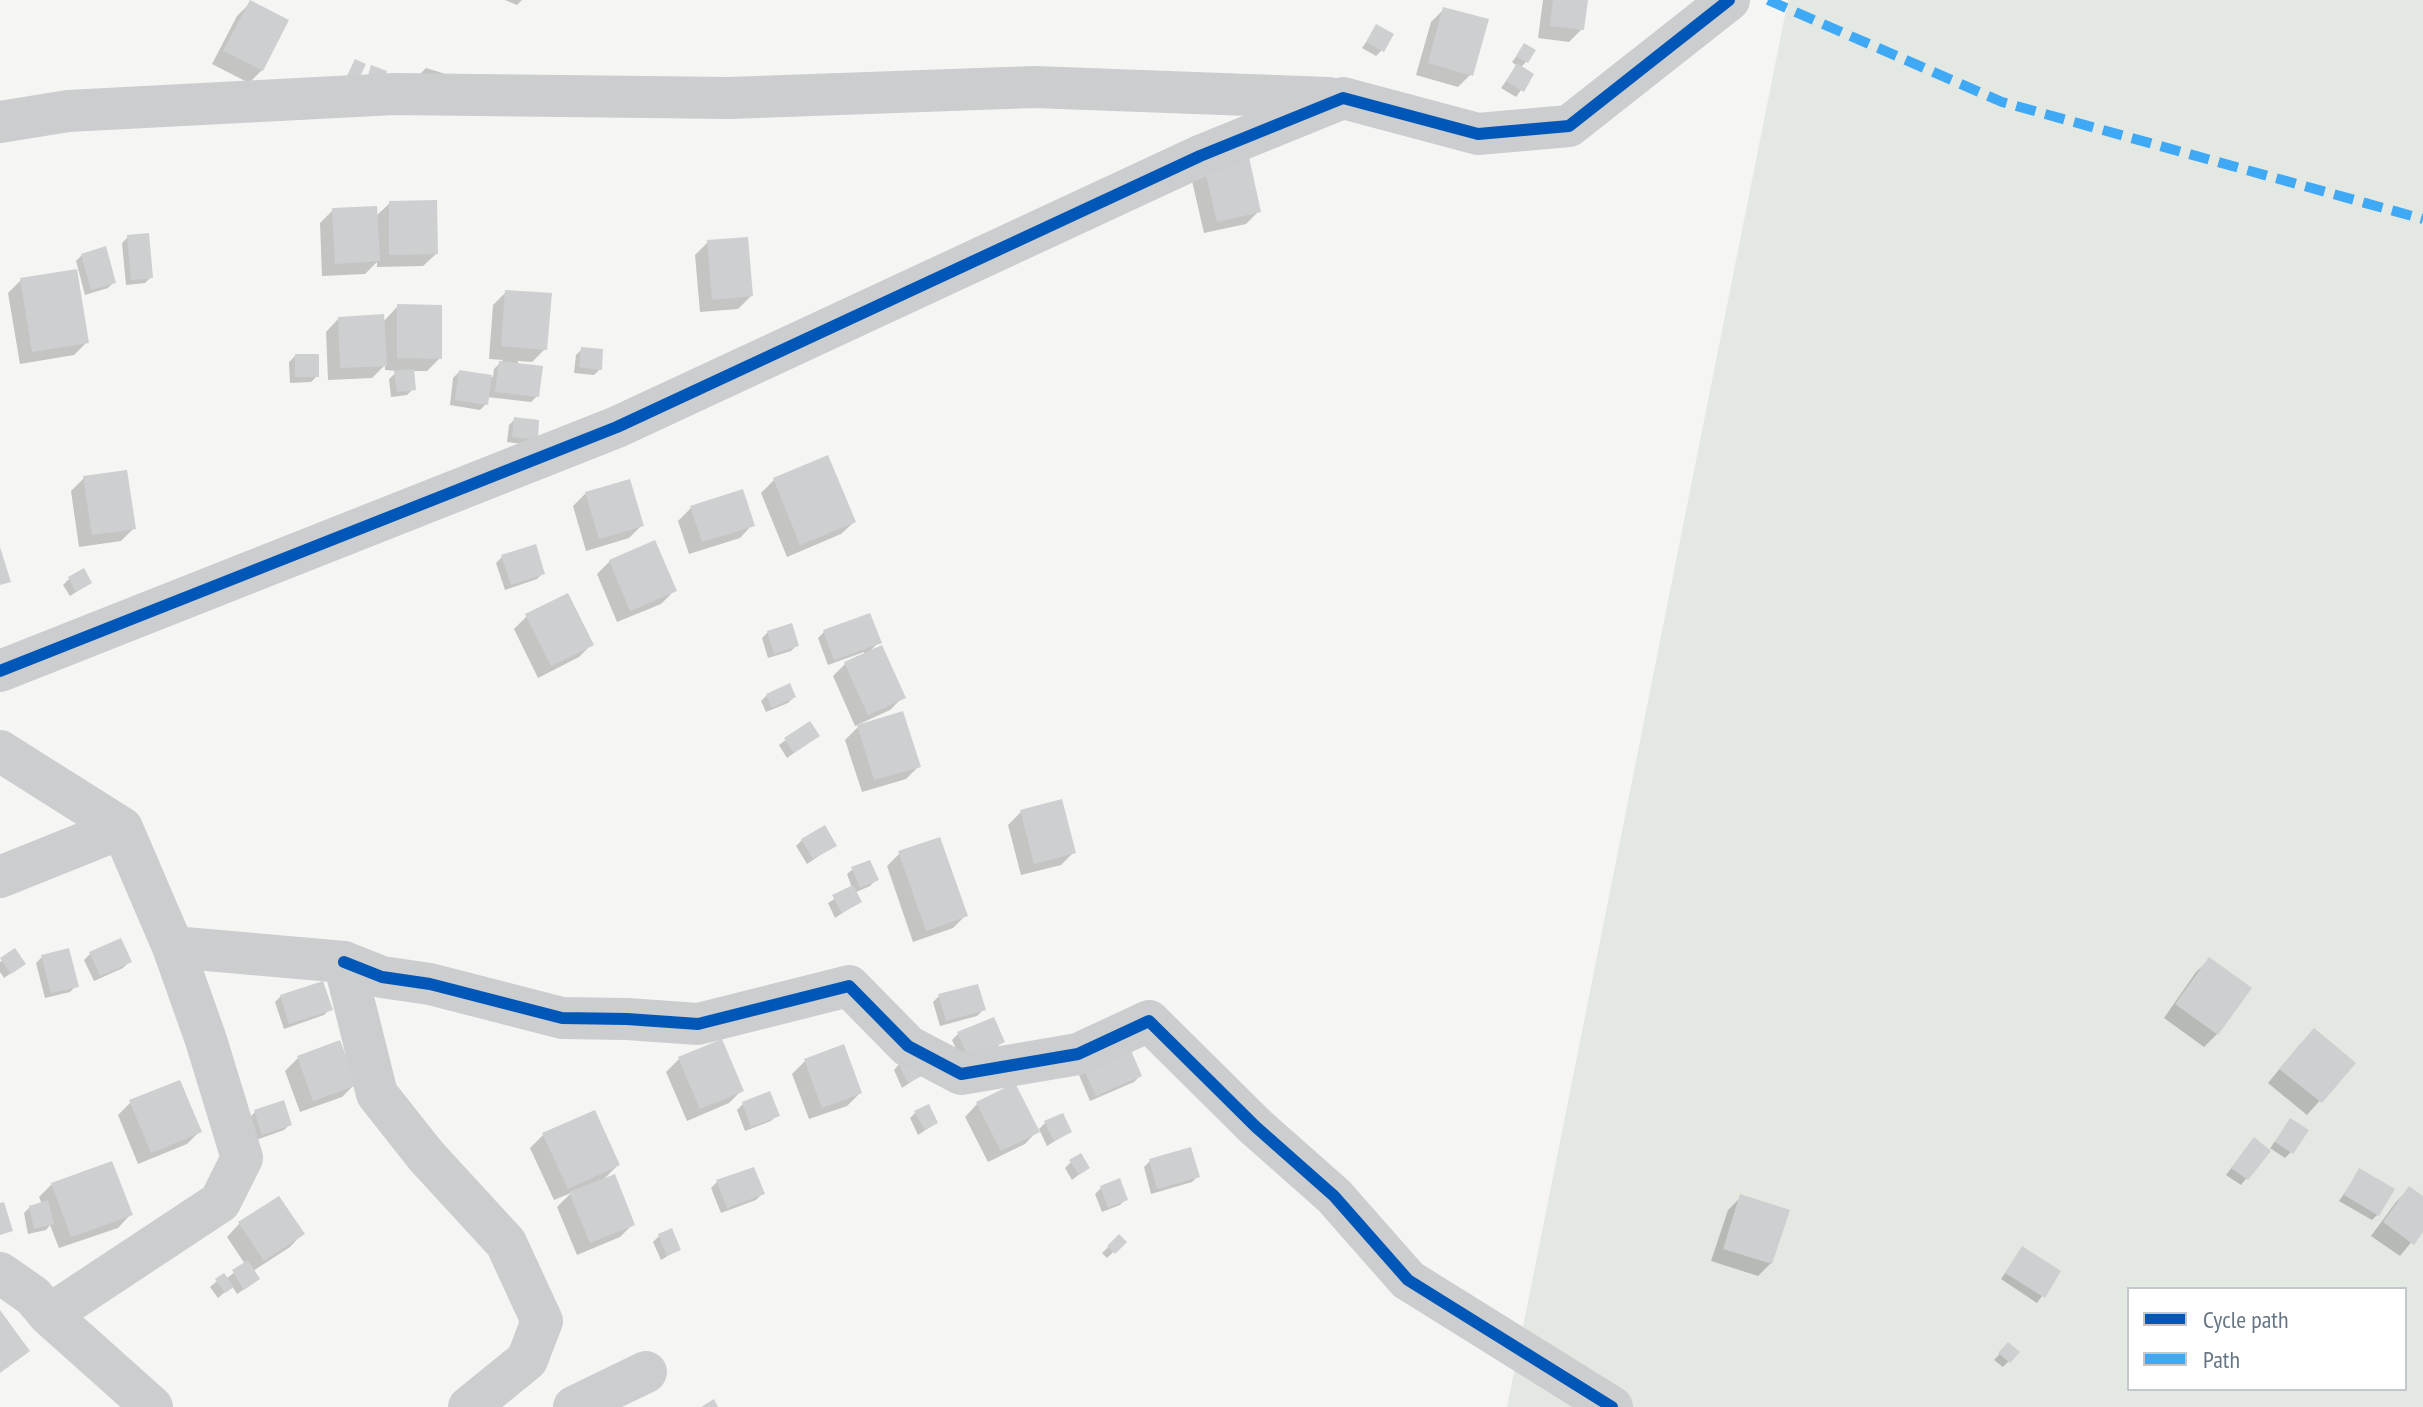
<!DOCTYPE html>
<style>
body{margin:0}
#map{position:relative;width:2423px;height:1407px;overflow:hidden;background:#f5f5f4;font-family:"PT Sans Narrow",sans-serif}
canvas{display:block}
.legend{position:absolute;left:2127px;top:1287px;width:280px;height:104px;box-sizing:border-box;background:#fff;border:2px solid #c2c8cd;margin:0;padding:10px 14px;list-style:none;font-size:24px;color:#667583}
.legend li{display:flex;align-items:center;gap:16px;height:40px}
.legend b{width:40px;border:2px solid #c2c8cd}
</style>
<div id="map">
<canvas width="2423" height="1407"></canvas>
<ul class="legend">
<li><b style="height:10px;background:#0057b8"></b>Cycle path</li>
<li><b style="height:10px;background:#3fa9f5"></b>Path</li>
</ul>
</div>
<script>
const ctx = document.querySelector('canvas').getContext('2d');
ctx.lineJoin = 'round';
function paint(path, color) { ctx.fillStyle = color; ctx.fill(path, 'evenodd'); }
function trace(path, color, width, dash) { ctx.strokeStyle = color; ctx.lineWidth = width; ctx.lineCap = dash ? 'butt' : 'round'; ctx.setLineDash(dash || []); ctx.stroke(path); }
paint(new Path2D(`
 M1788,0H2423V1407H1507ZM2129,1289H2405V1389H2129Z`), '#e4e8e2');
paint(new Path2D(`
 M505,0H522L517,5Z
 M1543,0H1585L1582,29L1569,42L1538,38Z
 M250,3L262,70L249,83L212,64L237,16Z
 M1444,9L1471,74L1458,87L1416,75L1431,22Z
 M1377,26L1382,50L1376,56L1362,48Z
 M1525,45L1526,62L1520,68L1532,75L1516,97L1501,88L1517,66L1512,62Z
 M426,68L465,80L420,74Z
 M1205,168L1259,211L1246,224L1204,233L1192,181Z
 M390,203L436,254L423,266L377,267V262L365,274L322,276L320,223L333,210L376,216Z
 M128,237L151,277L145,283L126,285L122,243Z
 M708,242L751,296L738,309L700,312L695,255Z
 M82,255L114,282L108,288L85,295L76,261Z
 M21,280L87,342L74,355L20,364L8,293Z
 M506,292L545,349L532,362L518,361V365L537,396L531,402L487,397L486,404L480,410L450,405L453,378L459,372L493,377L494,369L503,360L489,359L493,305Z
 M398,306L440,358L427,371H412L413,389L407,395L391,397L389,379L398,371L385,370V365L372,378L328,380L326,332L338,319L383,322Z
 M582,349L600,369L594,375L574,373L576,355Z
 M295,356L317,376L311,382L290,383L289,362Z
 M515,419L537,422L530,445L507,442L509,425Z
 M84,478L134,528L121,541L79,547L71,491Z
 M774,480L854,522L841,534L787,557L761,493Z
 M586,493L642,525L629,538L586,551L573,506Z
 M691,508L752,525L740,538L689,554L678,521Z
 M502,557L543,573L537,579L505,590L496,563Z
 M610,561L674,591L661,604L617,622L597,574Z
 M69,579L90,583L70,596L63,585Z
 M527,616L592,644L579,657L538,678L514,629Z
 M768,632L797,645L791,651L768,658L762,638Z
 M824,632L879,642L868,653L903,697L890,710L855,726L833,676L845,664L865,655L864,652L828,665L818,638Z
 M767,695L794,697L788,703L766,712L761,701Z
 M809,723L818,736L787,758L779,745Z
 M862,723L863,726L919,766L906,779L862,792L845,740Z
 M1021,812L1074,852L1061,865L1021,875L1008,825Z
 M802,840L834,846L807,864L796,846Z
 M900,853L966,915L953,928L913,942L887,866Z
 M853,869L876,880L870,886L854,893L859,902L835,918L828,903L852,888L847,874Z
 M15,951L17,969L4,978L0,972V962Z
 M90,954L129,962L123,968L94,981L84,960Z
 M42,957L76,986L70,992L45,998L36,963Z
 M2209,960L2217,1034L2204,1047L2164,1018L2196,972Z
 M281,996L330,1009L324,1015L284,1029L275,1002Z
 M939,996L983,1010L977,1016L940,1026L933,1002Z
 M992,1019L1002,1042L996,1048L962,1062L952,1040L958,1034Z
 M721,1041L742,1090L729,1103L687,1121L666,1072L679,1059Z
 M2301,1043L2353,1063L2307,1115L2268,1083Z
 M298,1058L355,1084L342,1097L300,1112L285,1071Z
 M805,1061L860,1093L847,1106L809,1119L792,1074Z
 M899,1064L923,1074L902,1088L894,1070Z
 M1084,1069L1140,1076L1134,1082L1090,1101L1079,1075Z
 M131,1102L200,1131L187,1144L138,1164L118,1115Z
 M743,1104L777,1115L771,1121L745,1131L737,1110Z
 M977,1104L1037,1131L1045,1123L1070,1132L1047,1146L1039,1129L1025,1144L988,1162L965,1117Z
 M255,1112L290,1124L284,1130L256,1140L249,1118Z
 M916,1112L936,1123L918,1135L910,1118Z
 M2285,1127L2291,1152L2285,1158L2270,1148L2269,1150Z
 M543,1135L618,1165L601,1182L633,1224L620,1237L577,1255L557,1207L571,1193L554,1200L530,1148Z
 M2248,1146L2268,1151L2241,1185L2226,1175Z
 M1150,1161L1198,1176L1192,1182L1151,1194L1144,1167Z
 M1071,1162L1087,1168L1072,1180L1065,1168Z
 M2360,1171L2378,1214L2372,1220L2339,1201Z
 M717,1182L762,1194L756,1200L721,1213L711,1188Z
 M52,1184L130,1215L118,1228L59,1248L50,1225L46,1230L28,1234L24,1213L30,1207L42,1204L39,1197Z
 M1101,1188L1126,1199L1120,1205L1102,1212L1095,1194Z
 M2409,1189L2423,1199V1228L2400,1256L2371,1236L2396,1202Z
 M1741,1197L1771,1263L1758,1276L1711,1261L1728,1210Z
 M239,1224L302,1234L290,1247L253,1271L252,1284L237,1294L232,1286L218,1298L210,1287L224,1275L226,1279L245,1264L227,1237Z
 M659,1236L679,1249L661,1260L653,1242Z
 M1119,1237L1124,1242L1107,1258L1102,1253Z
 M2022,1249L2059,1272L2037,1303L2001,1279Z
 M2008,1345L2017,1352L2003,1367L1994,1360Z`), '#0003');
paint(new Path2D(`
 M250,0L289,20L263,71L223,51Z
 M1553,0H1588L1584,30L1550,26Z
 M1443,7L1489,19L1473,76L1428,63Z
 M1376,24L1394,34L1384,52L1366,42Z
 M1524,43L1536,50L1528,63L1516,56Z
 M355,59L366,64L357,83L346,78Z
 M1517,63L1534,74L1524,92L1506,81Z
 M371,65L387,71L381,91L365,86Z
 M1249,157L1261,212L1217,222L1204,166Z
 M437,200L438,254L389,255V201Z
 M377,206L380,261L335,264L332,208Z
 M149,233L153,278L131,280L127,235Z
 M748,237L753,296L712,300L707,240Z
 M106,246L116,283L91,290L81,254Z
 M77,269L89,343L32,352L20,278Z
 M505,290L552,293L547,350L501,346Z
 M397,304L442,305V359L397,358Z
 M384,314L387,366L340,368L338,317Z
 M581,347L603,349L602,370L579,367Z
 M295,354H319V377H295Z
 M499,361L543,366L539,397L495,392Z
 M414,369L416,390L397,392L394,371Z
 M459,370L492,375L488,405L455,400Z
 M514,417L539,420L538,440L512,437Z
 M828,455L856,522L800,545L773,478Z
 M127,470L136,529L92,535L83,476Z
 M630,479L644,526L599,539L585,492Z
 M743,489L755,526L702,542L690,506Z
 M655,540L677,591L630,611L609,560Z
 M536,544L545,574L511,585L501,555Z
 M0,547L11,582L0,585Z
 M84,568L92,583L76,592L68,577Z
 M568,593L594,645L551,666L525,614Z
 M870,613L882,643L834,660L823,630Z
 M792,623L799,646L774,654L767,631Z
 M882,645L906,698L868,715L844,662Z
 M790,683L796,697L772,708L766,694Z
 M903,711L921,767L874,780L857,725Z
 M810,721L820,736L794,753L784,738Z
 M1062,799L1076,853L1034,864L1020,810Z
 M825,825L837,846L813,859L801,839Z
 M940,837L968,916L926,931L898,851Z
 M870,860L879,880L860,888L851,867Z
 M853,885L862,902L842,913L832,895Z
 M121,938L132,962L100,976L89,952Z
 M15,948L26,964L11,974L0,958Z
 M69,948L79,987L51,993L41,955Z
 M2209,957L2252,988L2218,1035L2175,1004Z
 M323,981L333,1010L289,1024L280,995Z
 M978,984L986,1010L946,1021L938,994Z
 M994,1017L1005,1042L968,1058L957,1032Z
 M2314,1028L2356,1063L2322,1103L2279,1069Z
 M722,1039L744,1091L700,1109L678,1057Z
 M340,1040L357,1085L313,1101L297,1056Z
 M844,1044L862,1093L822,1108L804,1059Z
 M1130,1048L1142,1076L1096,1096L1083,1068Z
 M898,1063L926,1074L908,1083Z
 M180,1080L202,1132L151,1153L129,1100Z
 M1015,1083L1040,1132L1001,1151L976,1102Z
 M770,1091L780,1116L751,1127L742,1102Z
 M284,1100L292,1125L262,1135L254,1110Z
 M929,1104L938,1123L925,1130L914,1111Z
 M595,1110L620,1165L568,1189L542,1133Z
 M1063,1113L1072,1132L1054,1141L1044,1121Z
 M2290,1118L2309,1130L2293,1154L2275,1142Z
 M2254,1137L2271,1151L2248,1180L2231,1168Z
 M1191,1147L1200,1177L1157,1189L1149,1159Z
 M1081,1153L1090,1168L1079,1175L1069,1160Z
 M112,1161L133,1215L71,1237L51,1183Z
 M754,1167L765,1194L727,1208L716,1180Z
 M2359,1168L2395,1189L2379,1216L2344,1195Z
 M615,1174L635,1225L590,1243L569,1192Z
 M1120,1178L1128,1200L1108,1208L1100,1186Z
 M2409,1186L2423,1196V1232L2414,1245L2383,1222Z
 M1740,1194L1790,1210L1772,1264L1723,1249Z
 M279,1196L305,1234L264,1261L238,1222Z
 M48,1200L54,1224L34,1229L29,1206Z
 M4,1202L13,1231L0,1235V1203Z
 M672,1228L681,1250L667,1256L658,1234Z
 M1119,1234L1127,1242L1115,1254L1107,1246Z
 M2022,1246L2061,1271L2045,1298L2005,1273Z
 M248,1260L260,1279L244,1290L232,1270Z
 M224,1273L234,1287L225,1293L215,1279Z
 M0,1310L30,1351L0,1373Z
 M2008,1342L2020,1352L2010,1363L1998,1353Z
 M714,1399L718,1407H701Z`), '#cdcfd0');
trace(new Path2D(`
 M0,122L68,111L394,94L729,98L1034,87L1329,98
 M0,671L617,427L1200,156L1343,98L1478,134L1569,126L1729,0
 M0,751L122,828L173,947L206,1040L242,1158L220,1202L49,1315L33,1296L0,1273
 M0,877L122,828
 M173,947L344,962L377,1094L426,1156L506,1243L542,1321L527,1360L469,1407
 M344,962L382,977L430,984L562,1018L627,1019L698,1024L849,986L908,1046L961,1074L1078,1054L1149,1021L1256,1127L1334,1196L1408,1280L1612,1407
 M49,1315L152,1407
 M574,1407L646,1372`), '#cbcdce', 42);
trace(new Path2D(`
 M1768,0L2002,102L2423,219`), '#3fa9f5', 10, [20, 10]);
trace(new Path2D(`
 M0,671L617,427L1200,156L1343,98L1478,134L1569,126L1729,0
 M344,962L382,977L430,984L562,1018L627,1019L698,1024L849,986L908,1046L961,1074L1078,1054L1149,1021L1256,1127L1334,1196L1408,1280L1612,1407`), '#0057b8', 12);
</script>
